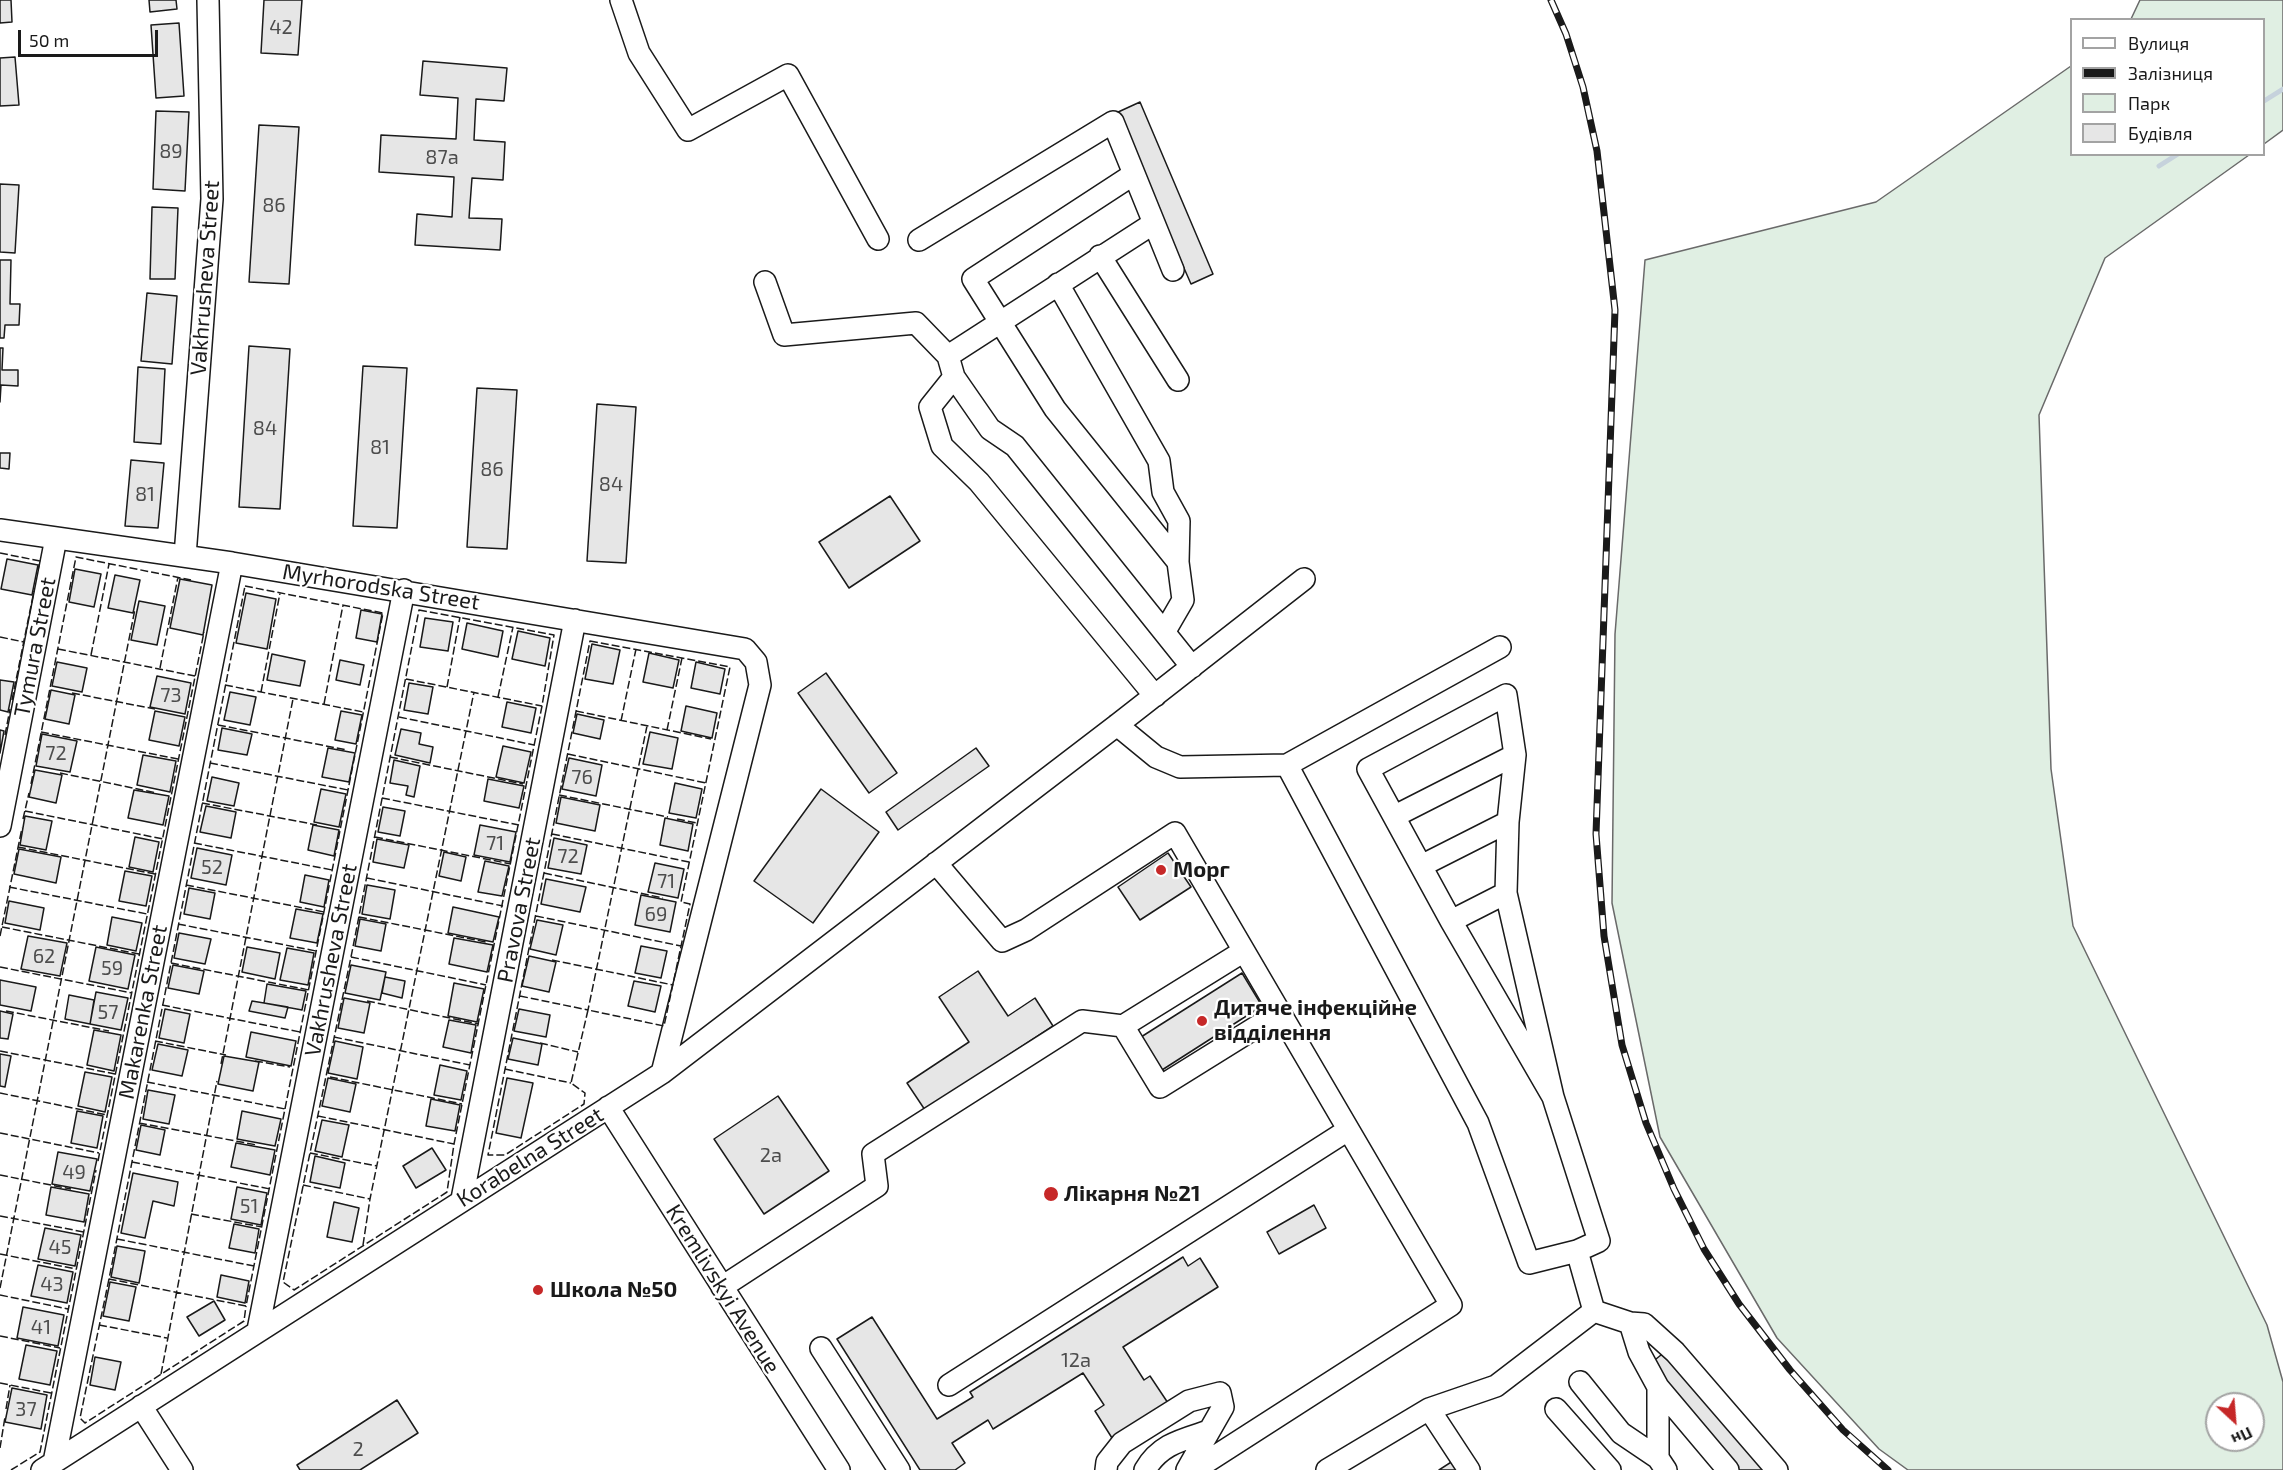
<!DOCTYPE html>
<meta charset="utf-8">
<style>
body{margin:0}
#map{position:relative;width:2283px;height:1470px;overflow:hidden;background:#fff;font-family:"Exo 2",sans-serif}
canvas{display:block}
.legend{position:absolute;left:2070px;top:18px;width:195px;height:138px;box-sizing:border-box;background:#fff;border:2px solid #a3a3a3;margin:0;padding:8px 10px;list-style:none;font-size:18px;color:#1a1a1a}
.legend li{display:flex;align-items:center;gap:12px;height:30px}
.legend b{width:30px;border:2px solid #a3a3a3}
.north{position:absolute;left:2205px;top:1392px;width:60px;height:60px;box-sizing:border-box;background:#fff;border:2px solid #a3a3a3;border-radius:50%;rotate:154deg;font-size:16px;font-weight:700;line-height:24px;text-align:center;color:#1a1a1a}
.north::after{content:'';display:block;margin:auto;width:21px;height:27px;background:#c62828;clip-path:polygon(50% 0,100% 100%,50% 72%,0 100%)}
.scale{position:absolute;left:18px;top:30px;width:140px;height:27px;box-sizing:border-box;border:3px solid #1a1a1a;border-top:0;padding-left:8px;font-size:18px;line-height:21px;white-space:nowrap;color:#1a1a1a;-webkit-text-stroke:4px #fff;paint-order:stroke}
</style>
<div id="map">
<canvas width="2283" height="1470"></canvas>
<ul class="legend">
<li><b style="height:8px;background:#fff"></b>Вулиця</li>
<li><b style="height:8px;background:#1a1a1a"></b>Залізниця</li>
<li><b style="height:16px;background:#e0efe3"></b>Парк</li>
<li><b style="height:16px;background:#e6e6e6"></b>Будівля</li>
</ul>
<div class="north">Пн</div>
<div class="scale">50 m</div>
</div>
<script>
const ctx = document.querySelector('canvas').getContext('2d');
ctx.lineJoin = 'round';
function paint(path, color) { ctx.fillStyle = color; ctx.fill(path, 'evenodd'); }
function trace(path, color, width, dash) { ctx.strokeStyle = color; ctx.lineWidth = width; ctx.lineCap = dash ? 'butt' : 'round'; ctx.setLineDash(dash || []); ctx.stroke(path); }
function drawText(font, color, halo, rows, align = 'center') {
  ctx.font = font + ' "Exo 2",sans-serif'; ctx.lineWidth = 4.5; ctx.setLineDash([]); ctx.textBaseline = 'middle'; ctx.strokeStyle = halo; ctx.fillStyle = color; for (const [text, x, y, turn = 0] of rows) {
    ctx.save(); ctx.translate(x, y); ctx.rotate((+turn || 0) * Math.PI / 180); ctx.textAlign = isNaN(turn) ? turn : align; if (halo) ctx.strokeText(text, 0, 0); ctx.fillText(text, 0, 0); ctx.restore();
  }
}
const green = new Path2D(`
 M2140,0H2283V130L2264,144V20L2131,19Z
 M2071,66L2072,154L2249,155L2105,258L2039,415L2051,769L2073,926L2267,1325L2283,1382V1470H1908L1879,1449L1777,1338L1660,1137L1612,903L1615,634L1645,260L1876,202ZM2217,1404H2253V1440H2217Z`);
paint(green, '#e0efe3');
trace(green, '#6a6a6a', 1.5);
trace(new Path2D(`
 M2264,101L2283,89
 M2159,166L2178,154`), '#c6d2dc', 5);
const building = new Path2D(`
 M0,0H11L12,22L0,23Z
 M149,0H176L177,9L150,12Z
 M264,0H302L298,55L261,53Z
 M179,23L184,96L156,98L151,25Z
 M15,57L19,105L0,106V58Z
 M423,61L507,68L504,101L476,99L474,140L505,142L503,180L472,178L469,218L502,219L500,250L415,245L417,214L452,217L454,177L379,172L381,135L456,139L458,98L420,95Z
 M1140,102L1213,274L1191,284L1116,113Z
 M156,111L189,112L185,191L153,189Z
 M259,125L299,127L289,284L249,282Z
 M0,184L19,185L15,253L0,252Z
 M152,207L178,208L175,279H150Z
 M0,260H11L10,304H20L19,325H5L4,338H0Z
 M147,293L177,296L172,364L141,361Z
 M249,346L290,349L280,509L239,507Z
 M0,348H3L2,370H18V386L1,385L0,402Z
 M363,366L407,368L397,528L353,526Z
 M138,367L165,369L161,444L134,442Z
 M477,388L517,390L507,549L467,547Z
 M597,404L636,407L626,563L587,561Z
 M0,453H10L9,469L0,468Z
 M131,460L164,463L158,528L125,526Z
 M890,496L920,541L849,588L819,542Z
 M7,559L38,565L32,595L1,589Z
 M75,569L101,574L94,607L69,602Z
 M115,575L140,580L133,613L108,608Z
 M180,579L212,585L203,635L170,628Z
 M246,593L276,599L267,649L236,643Z
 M139,601L165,606L157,645L131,640Z
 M361,610L382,614L377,642L356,638Z
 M425,618L453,622L448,651L420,647Z
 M467,623L503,631L498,657L462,649Z
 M518,631L550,638L545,666L512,659Z
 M592,644L620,650L613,684L585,679Z
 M649,653L679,660L673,688L643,682Z
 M272,654L305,661L300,686L267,680Z
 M340,660L364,665L360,685L336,680Z
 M57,662L87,668L82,692L52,686Z
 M696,662L725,669L720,694L691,688Z
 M826,673L897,773L869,793L798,693Z
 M157,676L191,683L185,714L150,707Z
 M0,680L14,682L8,712L0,710Z
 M409,683L433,687L428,714L404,710Z
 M51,690L75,695L69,724L45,719Z
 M230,692L256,697L250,725L224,720Z
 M507,702L536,708L531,733L502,727Z
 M686,706L717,713L712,738L681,731Z
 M155,711L185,717L179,746L149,740Z
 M341,711L362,715L356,744L335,740Z
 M577,714L604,720L600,739L573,733Z
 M222,728L252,734L247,755L218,750Z
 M401,729L421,733L419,744L433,747L430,763L395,755Z
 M0,730L4,731L0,753Z
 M650,732L678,738L672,769L643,764Z
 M42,734L77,741L70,772L36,766Z
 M503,746L531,752L524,783L496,777Z
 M328,748L355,753L349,782L322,777Z
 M976,748L989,766L898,830L886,812Z
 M143,755L176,761L170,792L137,785Z
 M569,758L602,765L596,796L562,789Z
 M394,760L420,766L414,797L406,795L408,786L390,783Z
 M35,770L62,775L56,803L29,797Z
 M212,777L239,783L234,806L207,801Z
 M488,779L524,786L519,808L484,801Z
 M675,783L702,789L696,818L669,813Z
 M321,789L346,794L339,827L314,822Z
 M821,789L879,832L813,923L754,881Z
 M134,790L169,796L163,825L128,818Z
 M561,797L600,805L595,831L556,823Z
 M206,806L236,812L231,838L200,832Z
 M383,807L405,811L400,836L378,832Z
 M25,816L52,821L46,850L20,845Z
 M665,818L693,824L688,851L660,845Z
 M313,825L339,830L334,856L308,850Z
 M480,825L516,832L510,862L474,855Z
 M135,837L159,842L153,872L129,867Z
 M554,838L587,845L581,874L548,868Z
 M377,839L409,845L404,868L373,862Z
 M197,848L232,855L226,885L191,878Z
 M19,849L61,857L56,883L14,874Z
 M444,852L466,857L461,881L439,876Z
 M1168,853L1191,887L1140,920L1118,887Z
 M485,861L509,866L502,896L478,892Z
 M655,863L684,869L678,898L648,892Z
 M125,871L152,876L146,906L119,901Z
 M305,875L329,880L324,907L300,902Z
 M546,879L586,887L580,912L541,904Z
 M367,885L395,890L390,919L362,914Z
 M189,888L215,893L210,919L184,914Z
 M641,895L676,902L670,932L635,925Z
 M9,901L44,908L40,930L5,923Z
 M453,907L499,917L493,942L448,933Z
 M296,909L323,914L317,943L290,938Z
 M112,917L142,923L136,951L107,945Z
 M360,919L386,924L381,951L355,946Z
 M537,920L563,925L556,955L530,949Z
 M179,933L211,939L205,964L174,958Z
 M28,936L67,943L60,976L21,969Z
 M454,938L493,945L487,972L449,964Z
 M641,946L667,951L661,978L635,973Z
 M96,947L135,955L128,989L89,981Z
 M247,947L280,953L275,979L242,972Z
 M287,948L314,953L308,985L280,980Z
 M529,956L556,962L549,992L522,986Z
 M173,965L204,971L199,994L168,988Z
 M351,965L386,972L380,1000L345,993Z
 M978,971L1008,1016L1035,998L1053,1026L925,1110L907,1083L969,1042L939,997Z
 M1242,973L1262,1006L1162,1070L1141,1037Z
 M385,977L405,981L402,998L382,993Z
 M0,980L36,987L31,1011L0,1005Z
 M634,981L661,986L655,1012L628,1006Z
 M454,983L484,989L477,1022L448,1016Z
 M267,984L306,991L302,1010L264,1003Z
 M96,992L128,998L121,1030L90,1024Z
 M69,995L94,1000L90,1024L65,1019Z
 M344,998L370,1003L364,1033L338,1028Z
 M252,1001L288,1007L285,1018L249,1011Z
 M165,1009L190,1014L184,1043L159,1038Z
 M519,1009L550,1015L546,1037L514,1031Z
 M0,1011L13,1014L8,1039L0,1038Z
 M449,1020L476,1025L471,1053L443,1047Z
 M94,1030L121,1035L114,1071L87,1065Z
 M251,1032L296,1041L291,1066L246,1057Z
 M513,1038L542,1044L538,1065L508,1059Z
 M335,1041L363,1047L357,1079L328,1073Z
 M158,1044L188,1050L182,1076L152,1070Z
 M0,1054L11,1056L5,1087L0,1086Z
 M224,1056L259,1062L253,1091L218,1084Z
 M440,1065L467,1071L461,1100L434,1095Z
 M85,1072L112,1077L105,1112L78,1106Z
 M328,1078L356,1084L350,1112L322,1106Z
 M507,1078L533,1083L521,1138L496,1133Z
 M148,1090L175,1095L169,1124L143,1119Z
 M778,1096L829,1171L764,1214L714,1139Z
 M431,1099L460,1105L455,1131L426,1126Z
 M77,1111L103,1116L97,1148L71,1143Z
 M242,1111L281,1119L275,1146L237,1139Z
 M322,1120L349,1125L342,1157L315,1151Z
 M141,1125L165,1130L160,1155L136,1150Z
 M236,1143L275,1150L270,1175L231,1167Z
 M432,1148L446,1170L416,1188L403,1166Z
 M58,1152L97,1159L90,1191L52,1184Z
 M315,1156L345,1163L340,1188L310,1182Z
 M133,1173L178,1182L174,1206L153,1201L145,1238L121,1233Z
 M51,1187L89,1194L84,1222L46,1215Z
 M237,1187L267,1193L261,1225L231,1219Z
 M334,1202L359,1208L352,1242L327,1237Z
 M1314,1205L1326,1228L1279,1254L1267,1232Z
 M234,1224L259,1229L255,1253L229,1248Z
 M45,1228L81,1235L75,1266L38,1259Z
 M117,1246L145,1251L139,1283L111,1277Z
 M1183,1257L1188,1266L1200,1258L1218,1287L1123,1347L1144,1380L1150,1376L1168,1403L1112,1438L1095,1411L1104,1405L1083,1373L993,1429L988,1420L952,1443L965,1463L955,1470H920L837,1339L872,1317L937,1419L973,1397L970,1392Z
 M38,1265L73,1272L67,1303L31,1296Z
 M221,1275L249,1281L245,1303L217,1297Z
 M110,1282L136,1287L129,1321L103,1316Z
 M214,1301L225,1320L199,1336L187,1317Z
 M23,1307L64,1315L58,1346L17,1338Z
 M26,1345L57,1351L50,1385L19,1379Z
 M1666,1351L1764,1470H1739L1651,1363Z
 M95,1357L121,1362L115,1390L90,1385Z
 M12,1388L47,1395L41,1429L5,1422Z
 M397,1400L418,1433L360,1470H300L297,1465Z
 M1459,1457L1468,1470H1439Z`);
paint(building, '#e6e6e6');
trace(building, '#1a1a1a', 1.5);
const minor = new Path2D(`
 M621,0L639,53L688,130L788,75L878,239
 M1134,174L973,279L1055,409L1178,562L1183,600L1165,631
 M919,240L1113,122L1173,270
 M1100,256L1178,380
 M765,282L784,335L916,323L948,356L954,377L990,429L1015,446L1192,667
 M1058,284L1159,461L1163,492L1179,521L1178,562
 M948,356L1154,223
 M954,377L930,407L942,446L979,482L1155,696
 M0,530L232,563L745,649L756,662L760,685L662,1073
 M185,556L212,199L208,0
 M1500,647L1287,765L1478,1123L1529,1263L1577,1251L1594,1311
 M1117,725L1156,757L1180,767L1287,765
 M1395,816L1515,755
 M0,826L56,538
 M936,863L1002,941L1026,930L1175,833L1451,1305L1194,1470
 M1421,866L1508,822
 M1451,921L1506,893
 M1123,1026L1244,951
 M1553,1097L1506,893L1508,822L1515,755L1506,695L1368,769L1451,921L1553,1097L1599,1241L1577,1251
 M608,1107L839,1470
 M462,1199L575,620
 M722,1287L877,1186L873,1154L1082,1021L1123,1026L1160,1087L1279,1013
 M1630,1323L1639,1352L1658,1387V1458L1666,1470
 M258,1330L404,590
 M821,1348L899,1470
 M1580,1382L1621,1433L1658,1458
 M949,1385L1348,1130
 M1658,1387L1728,1470
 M141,1406L182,1470
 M1429,1409L1469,1470
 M1556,1409L1610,1470
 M54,1462L232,563
 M42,1470L662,1073L1117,725L1304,579
 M1106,1470L1107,1462L1122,1443L1189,1401L1220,1393L1223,1407L1187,1470
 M1145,1470C1160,1444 1182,1440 1209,1431
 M1327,1470L1429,1409L1496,1386L1594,1311L1630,1323L1644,1324L1675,1352L1777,1470`);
trace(minor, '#1a1a1a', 24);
trace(minor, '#fff', 21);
const rail = new Path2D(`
 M1551,0L1566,34L1583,87L1597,151L1615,310L1596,834L1604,936L1622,1045L1646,1123L1674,1189L1704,1249L1739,1304L1790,1370L1843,1430L1888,1470`);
trace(rail, '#1a1a1a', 7);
trace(rail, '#fff', 4.5, [14]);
trace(new Path2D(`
 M0,553L40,561L38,570
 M245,586L383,613L246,1306L109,1279Z
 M419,610L554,635L542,706L454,1144L447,1192L294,1290L283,1282L351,957Z
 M0,637L24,642
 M590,641L730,667L681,902L690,904L664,1026L588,1010L571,1083L585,1093L584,1104L505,1155H488Z
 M58,649L195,676
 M91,655L109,564
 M160,668L178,577
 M406,679L542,706
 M225,685L363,712
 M447,687L460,617
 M261,692L280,593
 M72,693L155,709
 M498,697L513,627
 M12,700L34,591
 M324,704L343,605
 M576,711L711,739
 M399,717L534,745
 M621,721L636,649
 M218,725L347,750
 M667,730L682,658
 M41,732L178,759
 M5,735L10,709
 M568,754L706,783
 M390,757L523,784
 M210,763L348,790
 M60,773L157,793
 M31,784L76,557L191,580
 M559,795L668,817
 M382,798L519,825
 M202,803L317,825
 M25,811L163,839
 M23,819L29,793
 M677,819L697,823
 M552,834L689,862
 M375,837L511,864
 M194,843L332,870
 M18,847L155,874
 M544,873L663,898
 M367,878L503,906
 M186,885L324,912
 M9,887L147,914
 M536,916L681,946
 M359,917L486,942
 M178,924L316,951
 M2,927L139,954
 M0,936L22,828
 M351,957L486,985
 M552,960L673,985
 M171,963L309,990
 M0,967L132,993
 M520,996L588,1010L647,726
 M367,1001L479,1024
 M162,1005L300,1032
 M6,1011L109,1031
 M334,1037L470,1065
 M155,1041L226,1055
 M540,1043L578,1052
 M0,1051L115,1074
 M255,1061L290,1067
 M221,1064L293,699
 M505,1069L571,1083
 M330,1077L462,1104
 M147,1082L285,1109
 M0,1093L107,1115
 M318,1116L454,1144
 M139,1123L257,1145
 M0,1133L99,1153
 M310,1153L377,1166
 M98,1161L204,632
 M132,1162L270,1189
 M0,1175L71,1189
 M303,1185L370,1199
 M191,1214L262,1227
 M0,1216L84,1232
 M117,1239L254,1266
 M363,1245L370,1199L474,692
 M0,1254L76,1269
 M109,1279L80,1418L85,1423L244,1321L246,1306
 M0,1288L135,609
 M0,1295L68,1309
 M99,1325L167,1338
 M0,1336L60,1348
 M161,1374L217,1081
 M0,1383L51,1393
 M6,1409L10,1385
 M0,1448L5,1417
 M11,1470L40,1452L96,1170`), '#1a1a1a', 1.5, [8, 3]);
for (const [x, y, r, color] of [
 [1161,870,6,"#c62828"],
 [1202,1021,6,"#c62828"],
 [1051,1194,8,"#c62828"],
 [538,1290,6,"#c62828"]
]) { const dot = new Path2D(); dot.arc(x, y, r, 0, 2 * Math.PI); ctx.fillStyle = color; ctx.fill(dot); trace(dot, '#fff', 2); }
drawText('20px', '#4d4d4d', null, [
 ["42",281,27],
 ["89",171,151],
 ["87а",442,157],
 ["86",274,205],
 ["84",265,428],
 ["81",380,447],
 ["86",492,469],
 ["84",611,484],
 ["81",145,494],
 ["73",171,695],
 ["72",56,753],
 ["76",582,777],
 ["71",495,843],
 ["72",568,856],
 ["52",212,867],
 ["71",666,881],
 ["69",656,914],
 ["62",44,956],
 ["59",112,968],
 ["57",108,1012],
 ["2а",771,1155],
 ["49",74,1172],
 ["51",249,1206],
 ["45",60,1247],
 ["43",52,1284],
 ["41",41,1327],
 ["12а",1076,1360],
 ["37",26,1409],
 ["2",358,1449]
]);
drawText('22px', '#1a1a1a', '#fff', [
 ["Vakhrusheva Street",205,278,-86],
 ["Myrhorodska Street",381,587,9],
 ["Tymura Street",35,647,-79],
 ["Pravova Street",519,910,-79],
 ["Vakhrusheva Street",331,960,-79],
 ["Makarenka Street",143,1012,-79],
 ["Korabelna Street",530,1157,-32],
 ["Kremlivskyi Avenue",723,1289,58]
]);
drawText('bold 22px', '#1a1a1a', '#fff', [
 ["Морг",1173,870],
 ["Дитяче інфекційне",1214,1008],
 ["відділення",1214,1033],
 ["Лікарня №21",1064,1194],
 ["Школа №50",550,1290]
], 'left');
</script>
